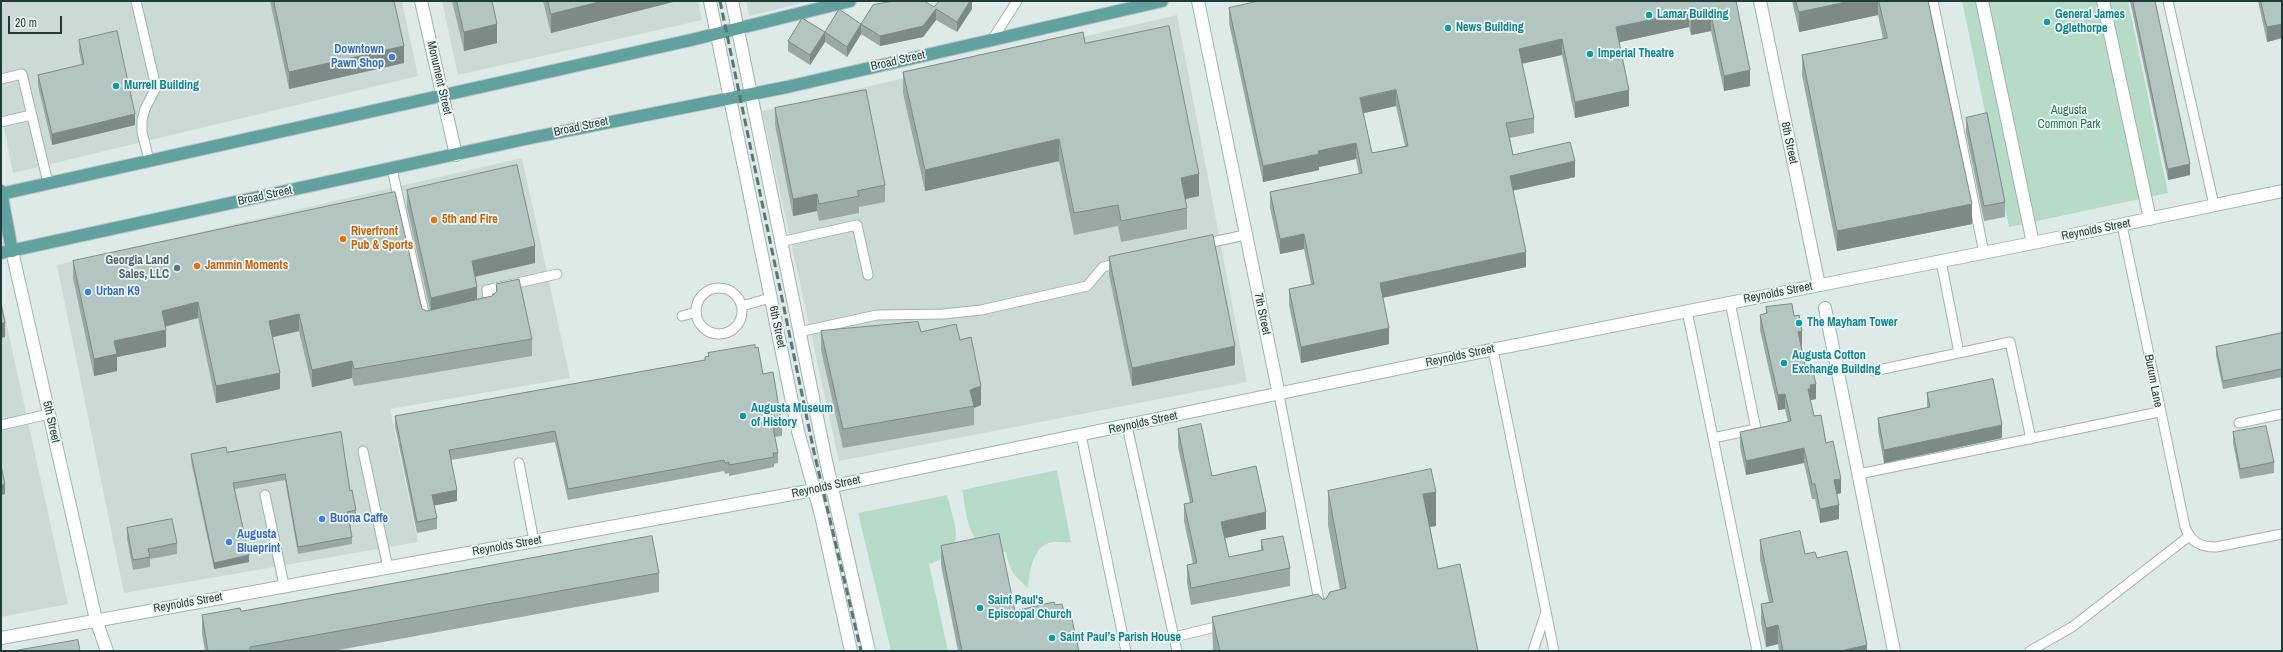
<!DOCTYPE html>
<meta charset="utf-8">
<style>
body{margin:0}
#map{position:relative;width:2283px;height:652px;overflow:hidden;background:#deeae7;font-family:"Archivo Narrow",sans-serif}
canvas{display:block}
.frame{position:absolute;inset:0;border:2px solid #1f3a39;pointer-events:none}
.scale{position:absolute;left:8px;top:16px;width:54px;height:18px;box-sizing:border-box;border:2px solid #1f3a39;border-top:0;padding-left:5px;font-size:12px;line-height:14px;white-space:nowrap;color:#1f3a39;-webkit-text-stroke:3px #eef7f4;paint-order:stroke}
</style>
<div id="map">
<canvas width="2283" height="652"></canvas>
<div class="frame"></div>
<div class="scale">20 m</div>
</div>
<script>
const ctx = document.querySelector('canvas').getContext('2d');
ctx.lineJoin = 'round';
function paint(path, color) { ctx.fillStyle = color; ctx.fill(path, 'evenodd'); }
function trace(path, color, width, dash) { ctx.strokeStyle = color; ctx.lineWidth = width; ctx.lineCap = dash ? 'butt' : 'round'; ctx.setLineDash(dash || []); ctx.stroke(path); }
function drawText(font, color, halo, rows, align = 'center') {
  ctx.font = font + ' "Archivo Narrow",sans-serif'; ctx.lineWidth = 3.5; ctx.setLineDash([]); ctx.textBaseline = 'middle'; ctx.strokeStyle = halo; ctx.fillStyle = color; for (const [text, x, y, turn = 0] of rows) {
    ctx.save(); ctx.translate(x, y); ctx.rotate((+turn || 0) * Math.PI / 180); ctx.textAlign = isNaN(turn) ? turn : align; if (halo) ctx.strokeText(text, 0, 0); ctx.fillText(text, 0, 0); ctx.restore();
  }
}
paint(new Path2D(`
 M1,1H402L418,76L13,173L1,112Z
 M442,1H698L702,20L458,75Z
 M746,1H810L749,16Z
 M1177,15L1247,382L839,461L762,111Z
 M522,158L570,378L390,409L418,542L124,593L57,265Z
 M1,299L68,604L1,617Z`), '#ccdad7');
paint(new Path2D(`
 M1962,1H2128L2168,193L2009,227Z
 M1057,470L1071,542C1065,543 1059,541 1053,542C1032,545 1030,572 1028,588C1013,575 1010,571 1006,552C967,550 968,521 962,490Z
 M947,495C955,526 969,552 929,564L948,651H891L858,513Z`), '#b6dcc9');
const service = new Path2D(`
 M136,1L156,87L145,109L142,120V132L149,160
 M1933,1L1984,253
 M2168,1L2214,205
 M992,40L1017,1
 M1,79L22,74L48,183
 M1,122L31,115
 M392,169L426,322
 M2122,225L2185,527C2191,542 2200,547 2216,547L2282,534
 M780,242L857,225L868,275
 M1203,244L1245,235
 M1941,261L1959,353
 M696 311a23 23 0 1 1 46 0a23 23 0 1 1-46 0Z
 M742,306L770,298
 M489,307L487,290L557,274
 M1687,311L1757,651
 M682,316L696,312
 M799,332L877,315L943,314L981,310L1087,286L1103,267L1120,263
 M1493,350L1554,651
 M1874,371L2010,342L2031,439
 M1279,395L1320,606
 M2239,423L2282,414
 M1,425L49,414
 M1127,426L1177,651
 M1081,435L1126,651
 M1713,438L1756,429L1730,302
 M363,451L388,568
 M519,463L534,541
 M1859,474L2159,412
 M265,495L284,585
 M1174,637L1224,625
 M1533,651L1545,615
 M2030,651L2072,627L2188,537`);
const pedestrian = new Path2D(`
 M1982,1L2033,243
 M2103,1L2150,219
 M1825,308L1894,651`);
const minor = new Path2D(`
 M421,1L456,155
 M710,1L798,431L821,515L851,651
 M732,1L826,461L869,651
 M96,620L107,651`);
const tertiary = new Path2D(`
 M1760,1L1819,285`);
const secondary = new Path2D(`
 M1198,1L1279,395
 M12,251L96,620
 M1,638L814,490L1440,360L2033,243L2282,191`);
const primary = new Path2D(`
 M1,191L12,251
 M1,194L691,40L850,1
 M1,253L530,138L787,87L1162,1`);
trace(service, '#a1b2af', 11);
trace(pedestrian, '#a1b2af', 14);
trace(minor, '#a1b2af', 14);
trace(tertiary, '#a1b2af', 14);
trace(secondary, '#9db6b3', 14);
trace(primary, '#bcc4c4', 14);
trace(service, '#fff', 9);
trace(pedestrian, '#fff', 12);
trace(minor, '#fff', 12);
trace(tertiary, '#fff', 12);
trace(secondary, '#fff', 12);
trace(primary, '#61a19f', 12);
trace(new Path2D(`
 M720,1L814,452L861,651`), '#597675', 3, [8, 4]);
paint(new Path2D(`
 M270,1H394L404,63L289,89Z
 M452,1H492L497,43L464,51Z
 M543,1H677L551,33Z
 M972,1V9L957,32L936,20L923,37L880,46L861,34L847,57L825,42L810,65L788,51V41L934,7Z
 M1736,1L1750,86L1724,91L1711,31L1691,35L1689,27L1619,42L1629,106L1575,118L1562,55L1522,64L1534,118V133L1510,138L1513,155L1575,177L1513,191L1526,267L1383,298L1389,344L1301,363L1289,305V289L1311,284L1304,249L1280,254L1270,208V192L1359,174L1356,159L1319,167V170L1263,182L1229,23V8ZM1396,106L1405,146L1372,153L1363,113Z
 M1792,1H1928L1972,224L1837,251L1802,75V55L1883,39L1878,15L1799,32Z
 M2130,1H2155L2190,175L2168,180Z
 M2258,1H2282V38L2267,42Z
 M79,40L135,125L52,145L38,86V75L82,65L79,51Z
 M1085,43L1199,196L1185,199L1187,208V229L1121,242L1118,226L1074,235L1059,161L925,191L903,93V72Z
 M775,108L885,185V202L859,207V213L819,221L817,211L793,216L775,125Z
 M1966,118L2005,202V217L1984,221L1966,133Z
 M407,190L535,263L475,277L477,299L492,296L496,293V284L532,339V356L354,386L352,378L312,387L299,331L272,337L280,389L216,403L198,318L165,327L166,347L117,357V371L94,376L73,278V261L422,309L427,311L430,310L407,207Z
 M1109,257L1235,365L1132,386L1109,275Z
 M1766,307L1794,316L1802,346H1801L1805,365L1816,399L1811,400V403L1814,416L1826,443L1841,493L1837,494L1839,519L1820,523L1815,499H1812L1804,463L1746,475L1740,447V432L1788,422L1785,409L1778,410L1760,330V315L1766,314Z
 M821,331L921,332L960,340L981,405L974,408V425L843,448L821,350Z
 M2282,333V377L2223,389L2216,355V347Z
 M755,348L763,374L782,425V436L775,437L778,453V463L774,464V467L729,476V473L725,474L724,471L568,500L555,442L451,460L457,501L434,505L437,518V529L417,533L395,426V416L705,360V357L708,356V353Z
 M1927,393L2002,438L1884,463L1878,431V418L1927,408Z
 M1178,429L1212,476L1266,529L1225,538L1229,557L1261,551V540L1290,568V586L1191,605L1187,583V565L1193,564L1184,521V504L1190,503L1178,447Z
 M2233,432L2274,462V473L2240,479L2233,443Z
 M227,452L350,491L356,510V517L349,518L352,537V544L298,554L285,480L235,489L249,562L214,569L191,461V454Z
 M1328,491L1436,526L1430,527L1438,569L1478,651H1213L1212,617L1322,599H1326L1340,590L1328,525Z
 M127,528L177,543V554L150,559V567L133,570L127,539Z
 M1760,540L1817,558L1867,651H1779L1778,644L1766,647L1761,623V604L1769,602L1760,559Z
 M941,546L1015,611L1055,605L1065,616L1079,651H958L941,565Z
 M659,573V592L333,651H205L202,634V615L241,611Z`), '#9aa9a6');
paint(new Path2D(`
 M603,1H677L551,33V14Z
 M970,1H972V9L957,32V22Z
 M1851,1H1878V15L1799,32V12Z
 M936,9V20L923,37L880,46V36Z
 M1689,12V27L1616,43V27Z
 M1711,15V31L1691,35V20Z
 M497,24V43L464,51V32Z
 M861,24V34L847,57V47Z
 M2282,24V38L2267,42V27Z
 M825,32V42L810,65V55Z
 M1562,39V55L1519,64V49Z
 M404,46V63L289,89V72Z
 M1750,70V86L1724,91V76Z
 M1396,90V106L1360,114V98Z
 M1629,90V106L1575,118V102Z
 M135,114V125L52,145V134Z
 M1059,139V161L925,191V170Z
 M1356,143V159L1319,167V170L1263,182V166L1318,151Z
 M1575,161V177L1510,191V176Z
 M2190,164V175L2168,180V169Z
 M1199,174V196L1181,200V178Z
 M817,194V211L793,216V199Z
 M1972,204V224L1837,251V231Z
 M1304,234V249L1280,254V239Z
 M535,246V263L472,277V261Z
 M1526,252V267L1380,298V283Z
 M477,287V304L431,315V298Z
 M198,302V318L162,327V311Z
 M299,314V331L269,338V321Z
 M1,323H5V337L1,338Z
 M1389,328V344L1301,363V347Z
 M166,330V347L117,357V371L94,376V359L114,341Z
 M1802,331V346L1798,347V332Z
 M1235,346V365L1132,386V368Z
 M352,361V378L312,387V370Z
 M280,373V389L216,403V386Z
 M1816,384V399L1811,400V403L1808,389L1810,385Z
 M981,386V405L974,408L970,390Z
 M1785,394V409L1778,410V395Z
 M2002,425V438L1884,463V450Z
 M1804,448V463L1746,475V461Z
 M1841,479V493L1834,495V480Z
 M5,484V494L1,495V485Z
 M457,490V501L432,506V495Z
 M1436,492V526L1423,528V494Z
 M1839,505V519L1820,523V509Z
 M1266,512V529L1221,539V522Z
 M249,555V562L214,569V563Z
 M1778,625V644L1766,647V628Z
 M1867,645V651H1841Z`), '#7d8a87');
const building = new Path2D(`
 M274,1H394L404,46L289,72Z
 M457,1H492L497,24L464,32Z
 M548,1H603L551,14Z
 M894,1H924L934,7L939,1H970L957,22L936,9L923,26L880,36L861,24L847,47L825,32L810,55L788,41L802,18L825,32L839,9L861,24L873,5Z
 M1259,1H1736L1750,70L1724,76L1711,15L1691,20L1689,12L1616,27L1629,90L1575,102L1562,39L1519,49L1534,118L1506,123L1513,155L1570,142L1575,161L1510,176L1526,252L1380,283L1389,328L1301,347L1289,289L1314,284L1304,234L1280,239L1270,192L1362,173L1356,143L1318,151L1319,154L1263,166L1229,8ZM1396,90L1408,146L1372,153L1360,98Z
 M1796,1H1851L1799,12Z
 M1879,1H1928L1972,204L1837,231L1802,55L1887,38Z
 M2133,1H2155L2190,164L2168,169Z
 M2261,1H2282V24L2267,27Z
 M1169,26L1199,174L1181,178L1187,208L1121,221L1118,205L1074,213L1059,139L925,170L903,72L1083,32L1085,43Z
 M117,31L135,114L52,134L38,75L84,64L79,40Z
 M866,90L885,185L857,191L859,196L819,204L817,194L793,199L775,108Z
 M1987,113L2005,202L1984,206L1966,118Z
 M517,165L535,246L472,261L477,287L431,298L407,190Z
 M395,192L422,309L427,311L492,296L497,291L496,284L519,279L532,339L354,369L352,361L312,370L299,314L269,321L280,373L216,386L198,302L162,311L166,330L114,341L117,354L94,359L73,261Z
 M1213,235L1235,346L1132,368L1109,257Z
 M1,303L5,323H1Z
 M1792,304L1794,316L1799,315L1802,331L1798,332L1805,365L1811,364L1816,384L1810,385L1811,389H1808L1814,416L1821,415L1826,443L1833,441L1841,479L1834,480L1839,505L1820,509L1815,484H1812L1804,448L1746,461L1740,432L1791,421L1785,394L1778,395L1760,315L1767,313L1766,307Z
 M918,322L921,332L956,324L960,340L971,337L981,386L970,390L974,406L843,429L821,331Z
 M2282,333V369L2223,381L2216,347Z
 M755,345V348L758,347L763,374L773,372L782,425L773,427L778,453H773L774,457L729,465V462L725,463L724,460L568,489L555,431L449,450L457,490L432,495L437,518L417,522L395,416L705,360V357L709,356L708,353Z
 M1993,379L2002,425L1884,450L1878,418L1930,407L1927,393Z
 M1201,424L1212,476L1256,466L1266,512L1221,522L1229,557L1263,550L1261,540L1283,536L1290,568L1191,588L1187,565L1197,563L1184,504L1193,502L1178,429Z
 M2266,426L2274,462L2240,469L2233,432Z
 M341,432L350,491L352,490L356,510L347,512L352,537L298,547L285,474L233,483L249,555L214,563L191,454L226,447L227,452Z
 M1,466L5,484L1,485Z
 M1431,469L1436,492L1423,494L1438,569L1460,564L1478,651H1220L1212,617L1318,594L1322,599H1326L1330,592L1346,588L1328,491Z
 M172,519L177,543L148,549L150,557L133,560L127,528Z
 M1800,531L1805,554L1815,552L1817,558L1847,551L1867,645L1841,651H1783L1778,625L1766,628L1761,604L1773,602L1760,540Z
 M999,534L1015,611L1054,602L1055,605L1062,604L1065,616L1071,615L1079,651H962L941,546Z
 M652,536L659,573L250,647V651H208L202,615L240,608L241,611Z
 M78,640L80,651H13Z`);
paint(building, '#b3c5c1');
trace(building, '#7d8a87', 1);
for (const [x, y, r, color] of [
 [1649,15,4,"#0f9aa8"],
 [2047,22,4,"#0f9aa8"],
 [1448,28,4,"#0f9aa8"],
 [1590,54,4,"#0f9aa8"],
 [392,57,4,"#3f7fe0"],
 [116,86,4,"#0f9aa8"],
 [434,220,4,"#e8710a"],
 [343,239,4,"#e8710a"],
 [197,266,4,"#e8710a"],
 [177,268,4,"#5c6f8a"],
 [88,292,4,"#3f7fe0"],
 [1799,323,4,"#0f9aa8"],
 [1784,363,4,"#0f9aa8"],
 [743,416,4,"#0f9aa8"],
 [322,519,4,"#3f7fe0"],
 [229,542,4,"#3f7fe0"],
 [980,608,4,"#0f9aa8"],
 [1052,638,4,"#0f9aa8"]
]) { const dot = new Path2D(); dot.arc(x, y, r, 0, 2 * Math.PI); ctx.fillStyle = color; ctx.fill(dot); trace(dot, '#eef7f4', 1.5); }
drawText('bold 12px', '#0d838f', '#eef7f4', [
 ["Lamar Building",1657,15],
 ["General James",2055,15],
 ["Oglethorpe",2055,29],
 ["News Building",1456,28],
 ["Imperial Theatre",1598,54],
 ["Murrell Building",124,86],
 ["The Mayham Tower",1807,323],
 ["Augusta Cotton",1792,356],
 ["Exchange Building",1792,370],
 ["Augusta Museum",751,409],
 ["of History",751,423],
 ["Saint Paul's",988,601],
 ["Episcopal Church",988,615],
 ["Saint Paul’s Parish House",1060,638]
], 'left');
drawText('bold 12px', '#366cbe', '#eef7f4', [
 ["Downtown",384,50,"right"],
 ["Pawn Shop",384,64,"right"],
 ["Urban K9",96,292],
 ["Buona Caffe",330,519],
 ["Augusta",237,535],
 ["Blueprint",237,549]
], 'left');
drawText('12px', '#1f3a39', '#eef7f4', [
 ["Broad Street",898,61,-13],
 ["Monument Street",439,78,77],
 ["Broad Street",581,127,-12],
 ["8th Street",1789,143,78],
 ["Broad Street",265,196,-12],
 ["Reynolds Street",2096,230,-11],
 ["Reynolds Street",1778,293,-11],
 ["7th Street",1262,314,78],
 ["6th Street",777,327,78],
 ["Reynolds Street",1460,356,-12],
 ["Burum Lane",2153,381,79],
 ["5th Street",51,422,77],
 ["Reynolds Street",1143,423,-12],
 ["Reynolds Street",826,487,-12],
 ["Reynolds Street",507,546,-10],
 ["Reynolds Street",188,603,-10]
]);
drawText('12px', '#287255', '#eef7f4', [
 ["Augusta",2069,111],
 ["Common Park",2069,125]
]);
drawText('bold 12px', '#c56008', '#eef7f4', [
 ["5th and Fire",442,220],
 ["Riverfront",351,232],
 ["Pub & Sports",351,246],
 ["Jammin Moments",205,266]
], 'left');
drawText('bold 12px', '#4e5e75', '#eef7f4', [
 ["Georgia Land",169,261],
 ["Sales, LLC",169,275]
], 'right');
</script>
